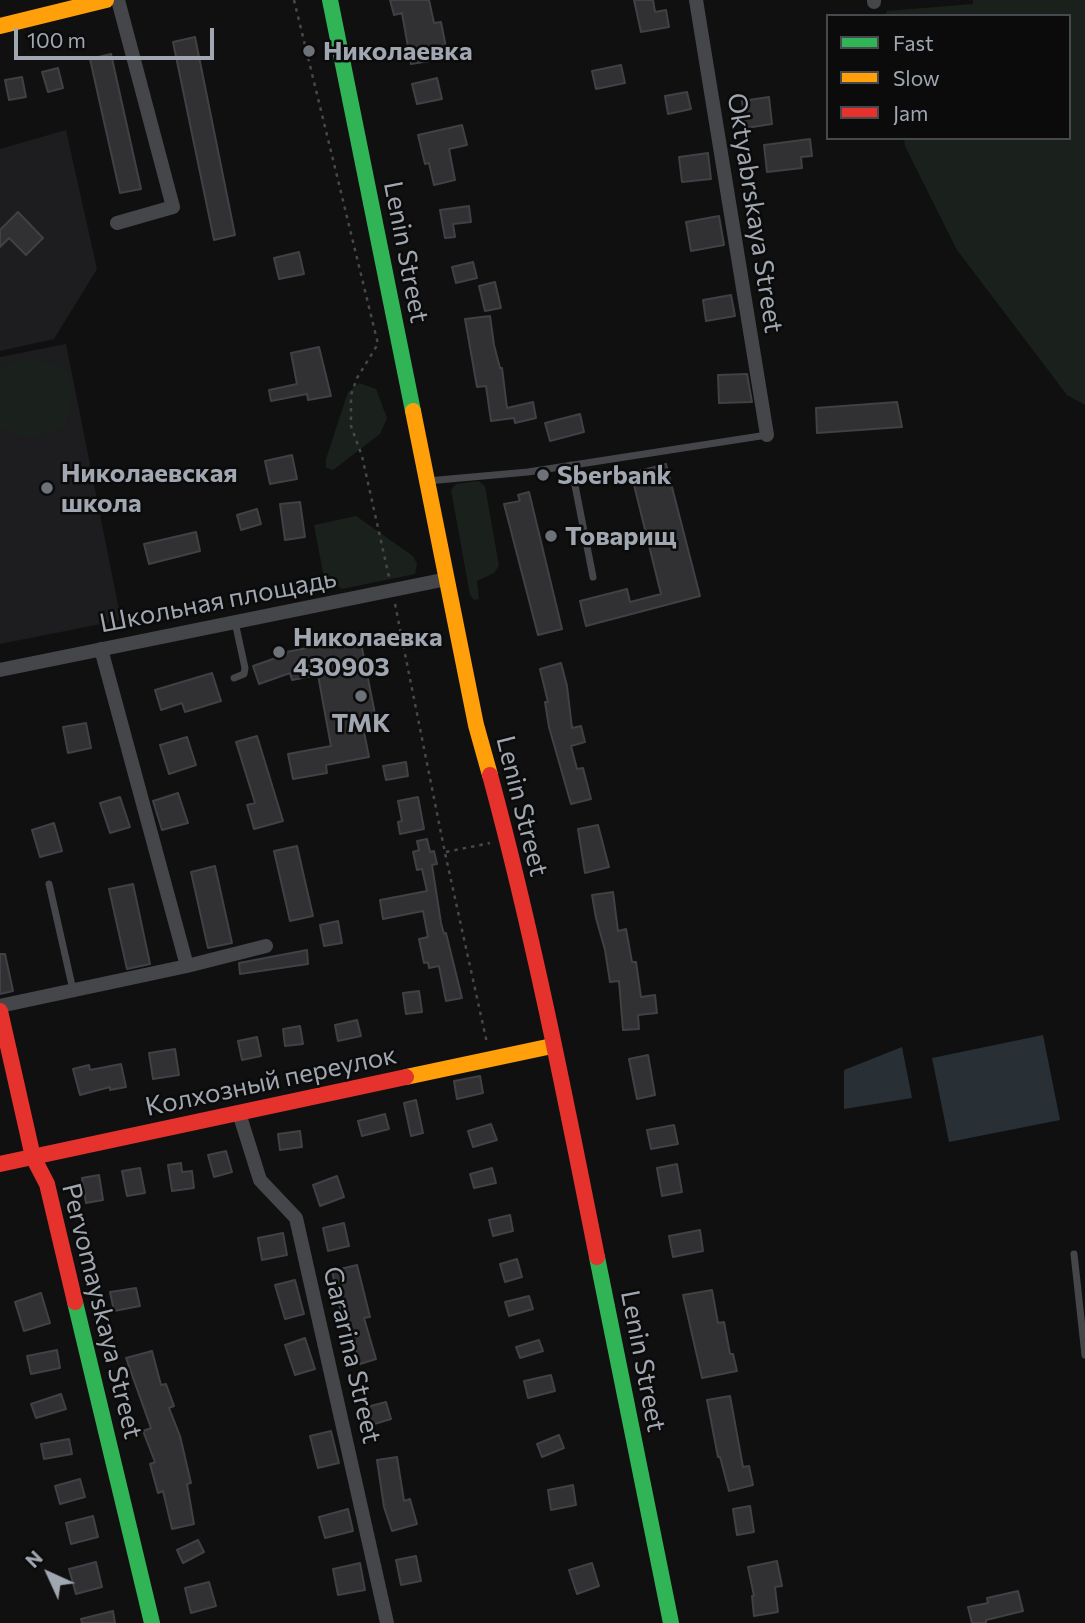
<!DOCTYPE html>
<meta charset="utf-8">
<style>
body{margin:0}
#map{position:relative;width:1085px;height:1623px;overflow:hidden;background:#101011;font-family:Commissioner,sans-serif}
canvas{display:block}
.legend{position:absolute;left:826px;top:14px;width:245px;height:126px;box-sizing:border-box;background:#0b0b0c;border:2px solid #47494e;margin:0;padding:9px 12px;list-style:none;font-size:21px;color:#a1a7b1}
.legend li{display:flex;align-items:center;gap:14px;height:35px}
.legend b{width:35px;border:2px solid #47494e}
.north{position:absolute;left:14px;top:1539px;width:70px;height:70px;-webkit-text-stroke:5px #0b0b0c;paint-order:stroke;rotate:315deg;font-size:19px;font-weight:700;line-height:28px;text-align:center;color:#a1a7b1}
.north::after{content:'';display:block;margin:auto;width:24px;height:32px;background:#a1a7b1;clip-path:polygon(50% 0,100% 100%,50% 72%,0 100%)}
.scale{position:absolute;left:14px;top:28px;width:200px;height:32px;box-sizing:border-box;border:4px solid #a1a7b1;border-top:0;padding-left:9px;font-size:21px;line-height:24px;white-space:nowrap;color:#a1a7b1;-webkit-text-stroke:5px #0b0b0c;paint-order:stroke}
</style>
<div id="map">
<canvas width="1085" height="1623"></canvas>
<ul class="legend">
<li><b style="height:9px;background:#30b455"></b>Fast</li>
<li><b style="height:9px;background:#ff9f0a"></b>Slow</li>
<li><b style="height:9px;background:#e5322d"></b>Jam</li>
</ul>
<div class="north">N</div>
<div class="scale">100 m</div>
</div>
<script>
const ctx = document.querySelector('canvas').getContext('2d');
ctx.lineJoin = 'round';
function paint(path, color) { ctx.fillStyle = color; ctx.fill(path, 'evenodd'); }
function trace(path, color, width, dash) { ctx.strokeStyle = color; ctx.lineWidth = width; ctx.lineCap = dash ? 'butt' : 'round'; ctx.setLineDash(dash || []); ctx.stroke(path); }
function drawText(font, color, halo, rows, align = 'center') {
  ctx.font = font + ' Commissioner,sans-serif'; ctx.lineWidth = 5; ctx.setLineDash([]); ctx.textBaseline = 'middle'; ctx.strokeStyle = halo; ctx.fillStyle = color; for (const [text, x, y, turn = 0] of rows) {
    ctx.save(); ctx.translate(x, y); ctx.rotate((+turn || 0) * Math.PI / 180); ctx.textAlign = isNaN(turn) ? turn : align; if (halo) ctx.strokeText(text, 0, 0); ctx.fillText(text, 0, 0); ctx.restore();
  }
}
paint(new Path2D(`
 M66,130L97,269L54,339L0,351V149Z
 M66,344L121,620L0,644V357Z`), '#1d1d1f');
paint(new Path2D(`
 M973,0H1085V405L1067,395L957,250L905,146L904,138H1069V16H887L886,11L973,4Z
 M38,359L68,370L73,390L66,425C41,438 26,443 0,426V367L13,361Z
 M359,383L376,389L387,418L380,434L333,470L326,468V459L348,392Z
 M479,481L485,486L499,566L494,573L477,581L479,599L474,600L470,595L451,490L456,484Z
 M356,516L413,556L417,564L415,574L342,589L324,578L314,525Z`), '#1a201b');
paint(new Path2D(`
 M1043,1035L1060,1120L949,1142L932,1058Z
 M902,1047L912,1098L844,1109V1070Z`), '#283035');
const building = new Path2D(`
 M390,0H429L434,23L441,22L448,58L411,64L402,13L394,15Z
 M634,0H653L655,12L666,10L669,27L641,32Z
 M195,37L235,235L214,240L173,42Z
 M111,54L141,189L120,193L90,59Z
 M621,65L625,83L596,89L592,71Z
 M58,68L63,88L48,92L42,72Z
 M22,77L26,97L9,100L5,80Z
 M437,78L442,99L417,104L412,84Z
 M687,92L691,109L668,114L665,96Z
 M769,97L772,124L746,128L742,101Z
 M462,125L467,145L449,149L455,180L434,185L429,163L425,164L418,135Z
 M810,139L812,156L801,157L802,168L767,172L764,145Z
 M708,153L711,179L682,182L679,157Z
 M469,206L471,222L453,224L455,237L445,238L440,210Z
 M18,212L43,238L26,255L9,238L0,247V230Z
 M719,216L724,245L691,251L686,222Z
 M299,252L304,274L279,279L274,258Z
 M473,262L477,278L456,283L452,267Z
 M495,282L501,308L485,311L479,286Z
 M731,295L735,316L706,321L703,300Z
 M490,316L494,345L500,368H502L507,408L533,402L536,418L515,423L514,418L491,421L486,386L477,387L465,319Z
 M319,347L331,396L308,400L307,394L271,401L269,390L297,384L291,353Z
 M747,374L752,402L719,403L718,375Z
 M897,402L902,427L817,433L816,408Z
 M580,414L584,432L550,441L545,423Z
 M292,455L297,479L270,484L265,461Z
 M666,464L700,596L586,626L580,601L627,589L630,602L661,594L631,473Z
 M529,492L562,629L538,635L504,504L520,501L518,495Z
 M300,502L305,537L285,540L280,504Z
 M257,509L261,524L241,530L237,515Z
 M196,532L200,551L149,564L144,544Z
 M360,638L376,719L362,722L369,757L326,765L327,773L293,779L288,754L331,746L318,675L292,680L290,673L259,684L253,666L287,654L286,652Z
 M561,663L567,686L572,728L581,726L585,742L571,746L577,769L583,768L591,799L571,804L549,727L545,702H548L540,669Z
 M212,673L221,701L185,712L182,703L161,710L155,690Z
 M86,723L91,748L68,753L63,727Z
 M257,736L283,821L254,829L247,805L255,803L236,742Z
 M187,737L196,765L169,774L160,745Z
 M406,762L408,776L386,780L383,766Z
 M178,793L188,823L162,830L153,801Z
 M120,797L130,827L110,833L100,803Z
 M418,797L424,829L400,834L398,822L402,821L398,801Z
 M54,823L62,851L40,857L32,830Z
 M598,825L609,867L585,873L578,829Z
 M427,839L430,852L434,851L437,864L432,865L441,923L444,934L446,933L462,998L446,1001L439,966L429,968L428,962L424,963L419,939L428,937L423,911L383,919L380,900L427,891L422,869L417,870L413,852L419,850L417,841Z
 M297,846L313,916L290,921L274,851Z
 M215,866L232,943L208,948L191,872Z
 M133,884L150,964L127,969L109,889Z
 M613,892L618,931L626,929L632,962H636L641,997L655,995L657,1013L638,1015L639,1029L623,1030L619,981L610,982L605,950L596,918L592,895Z
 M338,921L342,943L324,946L320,925Z
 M307,950L308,964L240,974L239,963Z
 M0,954H5L13,991L0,994Z
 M419,991L422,1012L406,1014L403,993Z
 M357,1020L361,1036L338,1041L335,1025Z
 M300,1026L303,1044L285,1046L283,1029Z
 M257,1037L261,1056L242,1060L238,1041Z
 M175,1049L179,1075L153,1079L149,1053Z
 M648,1055L655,1095L637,1099L629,1059Z
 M121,1064L126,1087L110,1090V1087L80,1095L73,1069L89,1065L90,1070Z
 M480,1076L483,1093L457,1099L454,1081Z
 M416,1100L423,1133L411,1136L404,1103Z
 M385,1114L389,1129L362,1136L358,1121Z
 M491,1124L497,1140L473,1147L468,1131Z
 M674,1125L678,1144L651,1149L647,1130Z
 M300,1131L302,1147L280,1150L278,1134Z
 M226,1151L232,1172L214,1177L208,1155Z
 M181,1163L182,1172L192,1171L194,1188L172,1191L168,1165Z
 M677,1164L682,1192L662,1196L657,1168Z
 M140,1168L145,1193L127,1196L122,1171Z
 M492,1168L496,1183L474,1188L470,1174Z
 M99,1175L103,1200L86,1203L82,1178Z
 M337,1176L344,1197L320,1206L313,1185Z
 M510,1215L513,1231L493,1236L489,1220Z
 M344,1223L349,1246L328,1251L323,1228Z
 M700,1230L703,1251L673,1257L669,1236Z
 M283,1233L287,1255L262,1260L258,1238Z
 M517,1259L522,1277L505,1282L500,1264Z
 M357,1265L370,1317L364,1318L376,1359L360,1364L347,1322L343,1323L332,1271Z
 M295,1280L304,1314L285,1319L275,1285Z
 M136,1288L140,1306L114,1311L110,1292Z
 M712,1290L718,1323L724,1322L730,1354H733L737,1371L702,1378L683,1295Z
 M41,1293L50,1323L24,1331L15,1302Z
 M529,1296L533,1309L509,1316L505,1302Z
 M305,1338L315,1369L295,1375L285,1345Z
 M539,1340L543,1351L520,1358L516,1347Z
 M57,1350L60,1368L31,1374L27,1356Z
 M152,1351L161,1385L166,1384L174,1406L169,1408L180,1436L191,1483L187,1484L194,1524L172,1529L163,1491L158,1493L150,1464L155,1462L143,1431L151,1428L126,1358Z
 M551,1375L555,1391L528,1398L524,1381Z
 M61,1394L66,1409L36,1418L31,1404Z
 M730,1396L743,1467L749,1466L753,1485L729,1491L720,1457H718L707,1400Z
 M386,1402L391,1419L368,1426L363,1408Z
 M331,1431L339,1463L318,1468L310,1436Z
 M559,1435L564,1448L542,1457L537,1444Z
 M69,1439L72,1454L44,1459L41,1444Z
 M397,1457L404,1501L410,1499L417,1524L392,1531L384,1507L377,1460Z
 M80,1479L85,1497L60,1504L55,1486Z
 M573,1485L576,1505L551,1510L548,1490Z
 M750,1506L754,1532L737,1535L733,1509Z
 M348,1509L353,1531L325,1538L319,1517Z
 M93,1516L98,1537L71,1544L66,1523Z
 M198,1540L204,1552L183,1563L177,1550Z
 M416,1556L421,1581L401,1585L396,1560Z
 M777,1561L782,1586L775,1587L778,1612L754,1616L752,1596H754L748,1567Z
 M96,1562L102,1587L76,1594L69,1569Z
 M360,1563L365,1590L338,1595L333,1569Z
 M592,1563L599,1586L577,1594L569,1570Z
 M209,1582L216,1606L191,1613L185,1588Z
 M1018,1591L1023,1611L986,1620V1623H972L968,1607L988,1603L987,1598Z
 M113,1611L115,1623H82L81,1619Z`);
paint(building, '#313133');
trace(building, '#404144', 2);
trace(new Path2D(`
 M294,0L378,344L357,378L351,395V426L362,456L389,577
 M395,604L445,853L487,1043
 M446,852L490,843`), '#46484b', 2.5, [3.5, 5]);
trace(new Path2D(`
 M571,465L593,577
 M427,481L528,472L767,435
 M234,678L244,674L245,668L235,622
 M49,884L73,990
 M1074,1254L1085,1355`), '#454649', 7);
trace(new Path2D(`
 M696,0L767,435
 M874,0V2
 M117,223L173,207L118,0
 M101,649L187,966
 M0,670L447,579
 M0,1006L187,966L266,946
 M239,1113L260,1180L296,1218L387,1623`), '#454649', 14);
trace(new Path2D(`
 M330,0L413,411
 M597,1257L671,1623
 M75,1302L152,1623`), '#30b455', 16);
trace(new Path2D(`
 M0,26L106,0
 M413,411L476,725L490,775
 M406,1077L552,1046`), '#ff9f0a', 16);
trace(new Path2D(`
 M490,775C533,934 565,1096 597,1257
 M0,1011L33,1157L47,1184L75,1302
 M0,1164L406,1077`), '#e5322d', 16);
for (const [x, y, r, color] of [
 [309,51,7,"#6e7279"],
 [543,475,7,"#6e7279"],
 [47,488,7,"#6e7279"],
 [551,536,7,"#6e7279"],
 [279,652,7,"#6e7279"],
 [361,696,7,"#6e7279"]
]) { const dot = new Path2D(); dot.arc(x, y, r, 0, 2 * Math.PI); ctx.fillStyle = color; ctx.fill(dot); trace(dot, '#0b0b0c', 2.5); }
drawText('bold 26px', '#a1a7b1', '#0b0b0c', [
 ["Николаевка",323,51],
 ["Николаевская",61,473],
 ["школа",61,503],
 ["Sberbank",557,475],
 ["Товарищ",565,536],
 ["Николаевка",293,637],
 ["430903",293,667],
 ["ТМК",361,723,"center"]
], 'left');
drawText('26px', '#a1a7b1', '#0b0b0c', [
 ["Oktyabrskaya Street",755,213,81],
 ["Lenin Street",406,252,79],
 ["Школьная площадь",218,601,-11],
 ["Lenin Street",522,806,76],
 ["Колхозный переулок",271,1081,-12],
 ["Pervomayskaya Street",102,1311,76],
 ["Gararina Street",352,1355,77],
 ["Lenin Street",643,1361,79]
]);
</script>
